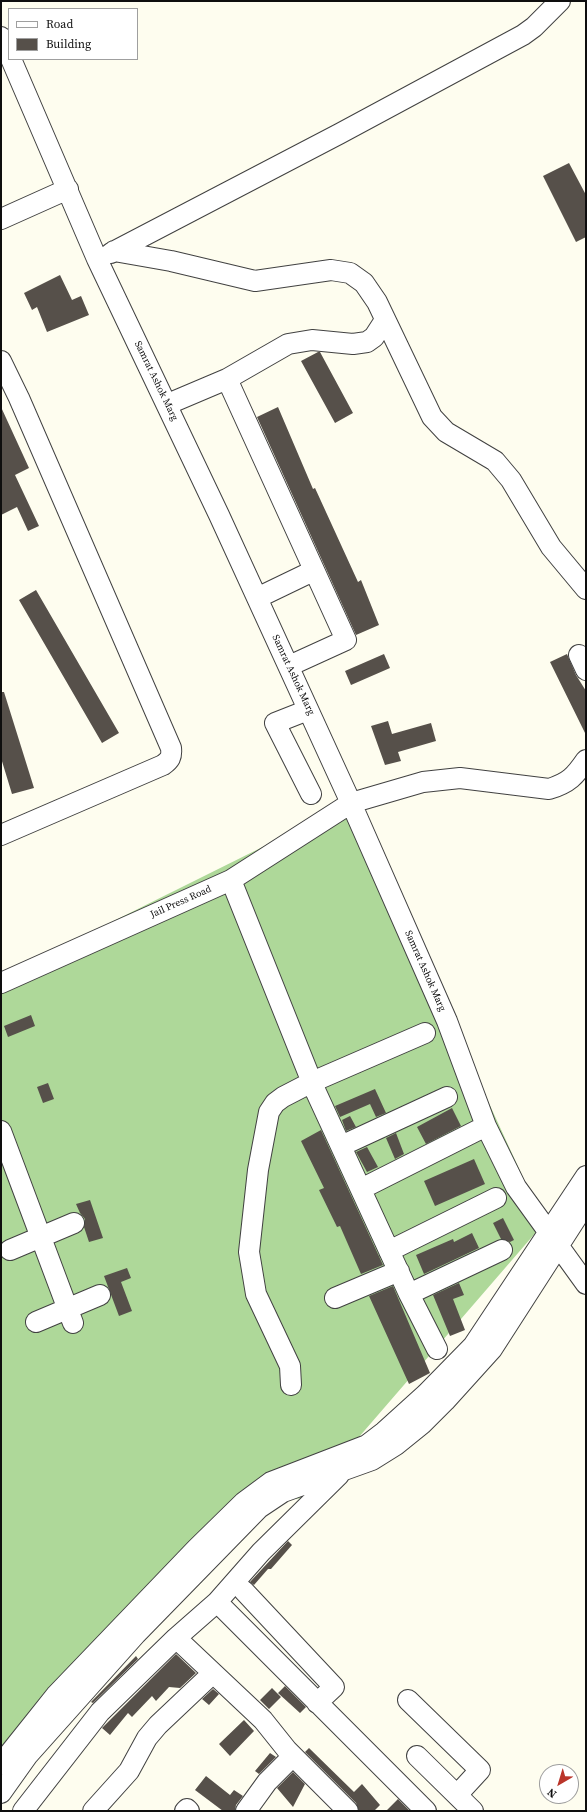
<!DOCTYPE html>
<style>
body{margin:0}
#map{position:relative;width:587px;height:1812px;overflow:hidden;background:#fefdef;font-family:"Source Serif 4",serif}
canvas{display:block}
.frame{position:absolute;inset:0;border:2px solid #0e0e0e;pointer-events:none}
.legend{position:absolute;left:8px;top:8px;width:130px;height:52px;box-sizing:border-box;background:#fff;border:1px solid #9f9f9f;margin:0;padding:5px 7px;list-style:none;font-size:12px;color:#0e0e0e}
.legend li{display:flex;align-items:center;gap:8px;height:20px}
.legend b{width:20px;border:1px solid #9f9f9f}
.north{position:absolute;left:539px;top:1764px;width:40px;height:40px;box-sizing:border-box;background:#fff;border:1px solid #9f9f9f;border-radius:50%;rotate:218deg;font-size:11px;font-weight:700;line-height:16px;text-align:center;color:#0e0e0e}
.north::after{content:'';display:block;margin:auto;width:14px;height:18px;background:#ba352a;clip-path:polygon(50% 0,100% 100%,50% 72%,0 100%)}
</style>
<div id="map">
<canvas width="587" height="1812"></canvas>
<div class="frame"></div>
<ul class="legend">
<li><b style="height:5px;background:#fff"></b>Road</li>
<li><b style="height:11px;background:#56504a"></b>Building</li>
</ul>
<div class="north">N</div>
</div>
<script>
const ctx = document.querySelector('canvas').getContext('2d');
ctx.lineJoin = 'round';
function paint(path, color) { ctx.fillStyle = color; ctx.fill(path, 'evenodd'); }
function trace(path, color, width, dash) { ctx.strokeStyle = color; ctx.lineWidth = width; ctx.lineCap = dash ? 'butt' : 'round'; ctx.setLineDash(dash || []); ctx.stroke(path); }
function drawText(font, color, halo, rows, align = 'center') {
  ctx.font = font + ' "Source Serif 4",serif'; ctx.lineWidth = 4; ctx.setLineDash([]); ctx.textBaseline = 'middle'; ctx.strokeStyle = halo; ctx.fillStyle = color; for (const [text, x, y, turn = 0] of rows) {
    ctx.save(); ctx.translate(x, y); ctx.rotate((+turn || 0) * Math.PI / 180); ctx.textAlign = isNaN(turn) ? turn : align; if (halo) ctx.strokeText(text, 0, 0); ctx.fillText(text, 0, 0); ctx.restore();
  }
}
paint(new Path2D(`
 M351,803L544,1223L314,1489L304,1498L285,1500L274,1488L1,1762V977Z`), '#aed899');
paint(new Path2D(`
 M569,163L586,195V237L576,242L543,176Z
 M60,275L72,300L81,296L89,315L47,332L37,307L32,310L24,293Z
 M318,352H320L353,413L335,423L301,361Z
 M1,407L29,468L15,475L39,526L28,531L17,507L1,515Z
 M278,407L313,489L315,488L358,582L361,580L379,625L356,635L257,417Z
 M36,590L119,733L102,743L19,600Z
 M384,654L390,668L351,685L345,671Z
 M567,654L576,675L586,691V735L550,662Z
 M1,692H4L34,788L12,794L1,758Z
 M388,721L392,734L431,723L436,741L398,752L401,761L385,765L371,726Z
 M31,1015L35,1026L8,1037L4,1026Z
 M48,1083L54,1099L43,1103L37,1087Z
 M375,1089L386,1113L376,1117L370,1104L340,1117L335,1106Z
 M452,1108L461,1126L426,1144L417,1127Z
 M350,1116L356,1127L346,1131L342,1120Z
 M321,1130L383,1265L361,1274L340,1226L337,1227L319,1190L324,1188L301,1141Z
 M396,1133L404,1154L395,1159L386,1138Z
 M367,1147L378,1167L367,1172L356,1152Z
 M474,1159L485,1184L435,1206L424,1181Z
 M90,1200L103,1238L89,1242L84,1227L85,1219L80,1213L76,1204Z
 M503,1218L514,1240L510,1242L501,1239L493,1223Z
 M472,1233L479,1248L424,1274L416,1255L453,1239L454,1242Z
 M127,1268L131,1278L121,1282L132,1311L119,1316L104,1276Z
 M459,1283L464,1295L453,1299L465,1330L450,1336L433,1295Z
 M393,1286L430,1373L409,1384L369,1296Z
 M288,1541L292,1545L271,1569H268L254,1585L250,1582Z
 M176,1654L196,1673L180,1688L169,1687L156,1701L152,1696L132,1717L128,1713L110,1735L102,1728Z
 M136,1656L138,1659L93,1703L91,1702Z
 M285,1686L306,1707L300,1713L278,1693Z
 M272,1688L281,1697L269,1709L260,1700Z
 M213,1689L219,1694L209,1705L202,1699Z
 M244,1720L254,1731L230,1756L219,1744Z
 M309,1748L354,1792L362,1784L380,1805L374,1811H359L356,1803L305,1752Z
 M270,1753L276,1757L259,1774L255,1771Z
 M293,1772L305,1784L293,1807L277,1788Z
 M206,1776L230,1795L234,1790L243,1796L236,1805L235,1811H223L195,1790Z
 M398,1799L410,1811H386Z`), '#56504a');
const minor = new Path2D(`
 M1,37L9,55
 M11,59L97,259L219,515L351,803L447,1021L486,1126L516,1187L586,1284
 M1,219L68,189
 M114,251L171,261L255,281L331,270L350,273L364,283L377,302L432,417L446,432L495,461L511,480L551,547L586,589
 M111,253L339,134L523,35L534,27L560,1
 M1,361L19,398L171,748C172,757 170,760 163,765L1,835
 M227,379L288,344L312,340L353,344L367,342L374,337L385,320
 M168,404L227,379L346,640L289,666
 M257,598L313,571
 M579,655L586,670
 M308,710L275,723L311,794
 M231,880L315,1090L409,1294L437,1349
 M1,983L231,880L351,803L423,782L460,778L549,789C569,783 575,776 586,760
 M1,1131L73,1323
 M341,1146L447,1097
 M361,1189L486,1126
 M10,1250L74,1223
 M389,1251L496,1198
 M409,1294L502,1250
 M335,1298L399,1271
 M36,1322L100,1295
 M291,1385L290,1366L256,1294L249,1252L258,1170L269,1112L275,1103L283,1097L312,1082L425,1033
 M244,1591L334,1687L317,1703
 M217,1602L426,1811
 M176,1638L263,1720L287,1750L348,1811
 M408,1700L480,1770L457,1795
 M417,1756L473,1811
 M1,1764L56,1695L196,1549L244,1502L271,1482L367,1445L384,1432L426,1394L473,1346L586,1176
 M1,1793L28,1755L136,1634L259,1508L283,1492L372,1460L396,1445L422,1424L445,1401L492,1349L586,1203
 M23,1811L100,1712L176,1638L217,1602L261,1552L339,1475
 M93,1811L129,1771L147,1738L158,1725L213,1673
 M185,1811L187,1809L189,1811
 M246,1811L267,1782L293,1756`);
trace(minor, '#414141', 22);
trace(minor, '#fff', 20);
drawText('10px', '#0e0e0e', '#fff', [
 ["Samrat Ashok Marg",156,381,64],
 ["Samrat Ashok Marg",293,675,65],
 ["Jail Press Road",181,902,-24],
 ["Samrat Ashok Marg",425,971,66]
]);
</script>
